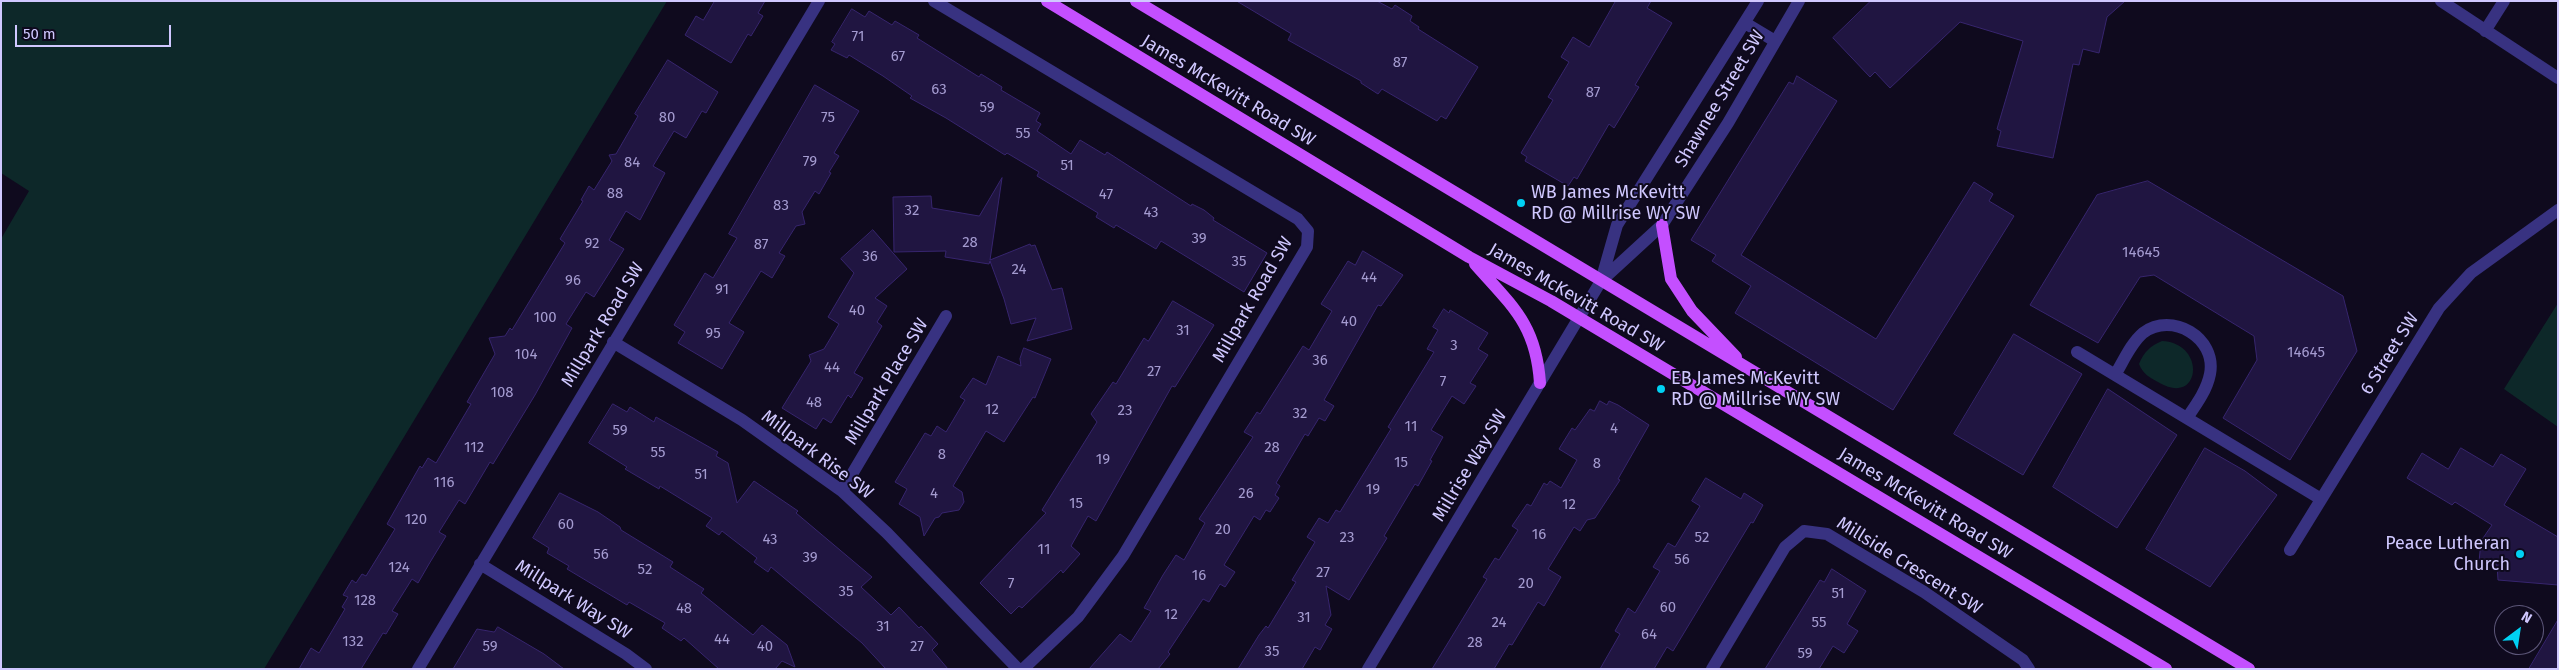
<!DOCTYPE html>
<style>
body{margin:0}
#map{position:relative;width:2559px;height:670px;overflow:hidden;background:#0f0a1e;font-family:"Fira Sans",sans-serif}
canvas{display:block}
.frame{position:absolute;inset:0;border:2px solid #d0c8ff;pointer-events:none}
.north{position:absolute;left:2494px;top:605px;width:50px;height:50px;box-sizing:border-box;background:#0f0a1e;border:1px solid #5c5678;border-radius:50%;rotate:31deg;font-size:14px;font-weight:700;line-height:20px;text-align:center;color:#d0c8ff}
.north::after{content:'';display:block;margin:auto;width:18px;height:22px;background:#00d1f3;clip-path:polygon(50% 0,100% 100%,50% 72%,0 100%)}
.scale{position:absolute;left:15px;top:25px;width:156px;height:22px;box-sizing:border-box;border:2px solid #d0c8ff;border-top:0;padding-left:6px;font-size:15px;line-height:18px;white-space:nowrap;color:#d0c8ff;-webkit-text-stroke:4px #0f0a1e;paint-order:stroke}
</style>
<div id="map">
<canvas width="2559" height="670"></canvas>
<div class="frame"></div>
<div class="north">N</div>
<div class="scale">50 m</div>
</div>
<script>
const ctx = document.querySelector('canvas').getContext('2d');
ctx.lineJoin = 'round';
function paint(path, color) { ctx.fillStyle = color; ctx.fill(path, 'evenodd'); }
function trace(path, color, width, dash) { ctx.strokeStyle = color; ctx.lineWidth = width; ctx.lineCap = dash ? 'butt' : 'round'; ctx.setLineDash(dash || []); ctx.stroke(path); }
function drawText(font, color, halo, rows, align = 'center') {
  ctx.font = font + ' "Fira Sans",sans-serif'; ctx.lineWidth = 4; ctx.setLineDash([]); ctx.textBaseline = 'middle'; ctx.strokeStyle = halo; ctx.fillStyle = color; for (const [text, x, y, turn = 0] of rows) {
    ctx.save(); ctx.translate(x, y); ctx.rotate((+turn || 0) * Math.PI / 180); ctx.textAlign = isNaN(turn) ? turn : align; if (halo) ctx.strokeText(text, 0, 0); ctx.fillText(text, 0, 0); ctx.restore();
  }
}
paint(new Path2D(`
 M1,1H667L264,669H1V239L29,191L1,173Z
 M2558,303V427L2504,389Z
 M2162,341C2207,343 2201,408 2158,382C2149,377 2143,374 2139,364C2144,352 2150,346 2162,341Z`), '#0d2829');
const building = new Path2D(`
 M715,1H765L758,13L763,16L751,36L748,34L731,63L685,35L696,16L703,20Z
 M1237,1H1377L1392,9L1395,5L1412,16L1410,21L1419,27L1418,29L1478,67L1446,119L1441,116L1437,121L1382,89L1378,94L1361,83V81L1288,40L1291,34Z
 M1616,1H1651L1647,8L1672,23L1635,85L1639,87L1614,128L1609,124L1577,179L1574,177L1568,186L1525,161L1527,157L1521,153L1553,100L1548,97L1569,62L1561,57L1573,37L1589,47Z
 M1871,1H2125L2107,17L2099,53L2083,49L2079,65L2073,64L2053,158L1997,146L2001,131L1997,129L2023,41L1960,22L1890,88L1875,72L1870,77L1833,38Z
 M852,9L865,17L869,11L892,25L895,21L919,35L917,38L979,77L981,74L994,82L1002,87L1001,90L1040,113L1036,121L1041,124L1037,131L1071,154L1080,140L1105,155L1107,152L1191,206L1192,204L1204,210L1214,218L1213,220L1267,253L1244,292L1161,241L1156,249L1116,225L1114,228L1096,217L1098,213L1037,176L1039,172L1007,153L1005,155L946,118L910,98L912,96L883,76L849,55L847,58L831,50L835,44L832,42Z
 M668,60L718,92L706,113L702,111L686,138L674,131L653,166L665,173L640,220L626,211L609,240L624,249L611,270L594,297L586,292L566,324L572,328L535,395L493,464L490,462L465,504L459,500L439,532L446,536L429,564L418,583L412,579L392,611L398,614L386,634L383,633L361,669H299L311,648L319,653L345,609L342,607L348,597L343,595L352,580L356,583L362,574L366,576L395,529L387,524L420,466L422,468L428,458L436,463L471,404L467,402L495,354L489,338L505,336L510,328L512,330L565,243L560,239L583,201L581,200L589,186L594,190L612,161L609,155L616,154L638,116L635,114Z
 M1797,76L1837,101L1741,255L1876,339L1974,182L1993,194L1989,201L2014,216L1893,410L1735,313L1751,286L1712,261L1716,255L1691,240L1789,82L1793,84Z
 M815,85L859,111L834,153L839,156L829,172L831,173L819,194L815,191L802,212L805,224L796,226L779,253L785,256L772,278L761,271L729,323L744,332L722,369L678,343L685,332L674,325L705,273L713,278L737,238L729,234Z
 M1002,178L990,260L1030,244L1031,246L1035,245L1052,290L1062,288L1072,329L1027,341L1036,318L1011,324L1004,299L990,261L989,264L945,257L946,251L894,252L893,197L931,196L932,208L979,216Z
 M2148,181L2343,296L2357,351L2290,460L2223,418L2257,360L2254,336L2154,275L2140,277L2098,343L2030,305L2097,195Z
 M873,230L907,269L875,298L887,306L877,322L882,326L854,373L863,378L851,398L848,395L831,423L823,418L816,429L782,408L811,361L809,355L824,349L839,324L828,317L854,273L841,259Z
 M1363,251L1403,275L1381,306L1378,305L1324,400L1334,406L1325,421L1319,418L1308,436L1305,434L1276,483L1280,486L1275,495L1279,498L1270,512L1266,510L1260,520L1254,516L1224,565L1235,572L1225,587L1220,584L1209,602L1203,599L1168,652L1170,654L1158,669H1089L1120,634L1131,642L1151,611L1144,608L1163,575L1176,555L1184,560L1205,523L1199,519L1253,437L1244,432L1257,412L1260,414L1303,346L1309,350L1332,311L1321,304L1348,261L1355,265Z
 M1173,301L1214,325L1175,387L1172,386L1096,521L1088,516L1071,546L1080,554L1063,573L1061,570L1022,608L1019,606L1011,614L980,583L1046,513L1042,510L1097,422L1091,414L1113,382L1116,384L1144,338L1148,341Z
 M1444,309L1449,313L1450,310L1488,333L1478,349L1488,355L1470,383L1476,386L1464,404L1452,396L1431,430L1443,437L1430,460L1432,461L1418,486L1415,484L1384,536L1387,538L1349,600L1326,586L1331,615L1325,625L1332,629L1320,650L1315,647L1302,669H1238L1259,635L1266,626L1268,628L1296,582L1292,580L1315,542L1307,537L1319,518L1328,523L1336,510L1340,512L1391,429L1388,427L1434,352L1427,349L1438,330L1433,327Z
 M2014,334L2082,374L2023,475L1954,434Z
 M1024,348L1051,359L1035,398L1033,397L1004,442L986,431L953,486L962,492L964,502L959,510L942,513L939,517L935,518L924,536L920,517L899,504L907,489L895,482L925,433L931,436L937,426L946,432L965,400L960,397L973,378L986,385L998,356L1021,366L1020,359Z
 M2108,389L2177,435L2117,528L2053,487Z
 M1600,401L1607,405L1609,401L1618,405L1649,425L1618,479L1620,480L1595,518L1587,520L1580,531L1574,527L1548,569L1561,577L1544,606L1538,602L1512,645L1509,644L1494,669H1432L1487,579L1483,577L1495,558L1499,560L1518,530L1512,526L1527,504L1531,506L1544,483L1547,485L1550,481L1561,488L1577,460L1559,449L1572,428L1575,430L1590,409L1594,411Z
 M613,404L627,412L630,407L654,422L656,417L718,452L716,456L728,463L737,503L754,481L798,511L796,513L872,577L861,587L891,615L899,607L919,628L921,626L938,644L932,650L948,669H886L862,643L771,567L768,572L754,562L757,558L722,531L719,535L706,526L712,518L660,486L659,489L625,469L627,467L589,443Z
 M2205,448L2245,471L2277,495L2210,587L2146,549Z
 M2461,448L2493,467L2501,454L2526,469L2504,505L2558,537V585L2498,580L2497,565L2479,562L2481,541L2492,525L2455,502L2452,505L2407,478L2422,453L2448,469Z
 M1706,478L1741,499L1744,493L1763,505L1753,523L1751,522L1673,651L1667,647L1654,669H1600L1620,634L1615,631L1628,608L1635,613L1660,571L1653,567L1668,543L1675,547L1700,506L1692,501Z
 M560,493L598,512L620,527L621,530L673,562L670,567L704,589L701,593L753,635L762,625L787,645L795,667L782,661L775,669H719L684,638L681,641L662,628L665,623L629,602L627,605L567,569L569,566L547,553L549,548L533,538Z
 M1832,569L1866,591L1847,624L1858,631L1844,653L1833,646L1819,669H1765L1820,580L1824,582Z
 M2558,620V669H2529Z
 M498,627L544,654L564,669H453L477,629L494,632Z`);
paint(building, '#201541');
trace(building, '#37256e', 1);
trace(new Path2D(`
 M934,1L1298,219L1308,231L1307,247L1123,556L1078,617L1023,669
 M2441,1L2558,78
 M1745,23L1775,41
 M2485,31L2504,1
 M1601,281L1662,225L1728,123L1799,1
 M613,342L742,420L842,491L887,533L1018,669
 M2077,352L2321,499
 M2115,375C2123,362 2131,343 2143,333C2172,311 2217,338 2210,374C2207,390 2196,405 2187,418
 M842,491L946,316
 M2290,550L2439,308L2471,273L2558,210
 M480,564L626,654L646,669
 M418,669L819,1
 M1368,669L1601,281L1617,225L1758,1
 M1712,669L1785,547L1804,531L1827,534L1924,592L2023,660L2029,669`), '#383281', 12);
trace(new Path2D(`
 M1047,1L1469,257L1551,301L2166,669
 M1136,1L2249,669
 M1662,225L1671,279L1692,311L1736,357
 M1475,264C1512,306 1536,324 1540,383`), '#c44fff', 12);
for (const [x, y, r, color] of [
 [1521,203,5,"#00d1f3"],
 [1661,389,5,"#00d1f3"],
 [2520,554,5,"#00d1f3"]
]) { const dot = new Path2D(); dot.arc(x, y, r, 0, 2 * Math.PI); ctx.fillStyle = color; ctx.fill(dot); trace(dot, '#0f0a1e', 2); }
drawText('15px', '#a49bd0', null, [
 ["71",858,37],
 ["67",898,57],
 ["87",1400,63],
 ["63",939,90],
 ["87",1593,93],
 ["59",987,108],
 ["80",667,118],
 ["75",828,118],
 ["55",1023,134],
 ["79",810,162],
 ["84",632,163],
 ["51",1067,166],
 ["88",615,194],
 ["47",1106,195],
 ["83",781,206],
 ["32",912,211],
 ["43",1151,213],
 ["39",1199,239],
 ["28",970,243],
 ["92",592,244],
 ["87",761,245],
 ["14645",2141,253],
 ["36",870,257],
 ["35",1239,262],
 ["24",1019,270],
 ["44",1369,278],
 ["96",573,281],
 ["91",722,290],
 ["40",857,311],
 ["100",545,318],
 ["40",1349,322],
 ["31",1183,331],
 ["95",713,334],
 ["3",1454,346],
 ["14645",2306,353],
 ["104",526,355],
 ["36",1320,361],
 ["44",832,368],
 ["27",1154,372],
 ["7",1443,382],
 ["108",502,393],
 ["48",814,403],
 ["12",992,410],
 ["23",1125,411],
 ["32",1300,414],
 ["11",1411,427],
 ["4",1614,429],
 ["59",620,431],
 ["112",474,448],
 ["28",1272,448],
 ["55",658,453],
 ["8",942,455],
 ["19",1103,460],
 ["15",1401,463],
 ["8",1597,464],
 ["51",701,475],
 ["116",444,483],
 ["19",1373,490],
 ["4",934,494],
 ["26",1246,494],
 ["15",1076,504],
 ["12",1569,505],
 ["120",416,520],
 ["60",566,525],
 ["20",1223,530],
 ["16",1539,535],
 ["23",1347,538],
 ["52",1702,538],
 ["43",770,540],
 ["11",1044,550],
 ["56",601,555],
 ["39",810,558],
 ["56",1682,560],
 ["124",399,568],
 ["52",645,570],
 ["27",1323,573],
 ["16",1199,576],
 ["7",1011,584],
 ["20",1526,584],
 ["35",846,592],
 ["51",1838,594],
 ["128",365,601],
 ["60",1668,608],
 ["48",684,609],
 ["12",1171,615],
 ["31",1304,618],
 ["24",1499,623],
 ["55",1819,623],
 ["31",883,627],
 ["64",1649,635],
 ["44",722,640],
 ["132",353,642],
 ["28",1475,643],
 ["59",490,647],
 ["40",765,647],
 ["27",917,647],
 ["35",1272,652],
 ["59",1805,654]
]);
drawText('18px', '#d0c8ff', '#0f0a1e', [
 ["James McKevitt Road SW",1228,91,31],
 ["Shawnee Street SW",1720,99,-59],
 ["James McKevitt Road SW",1576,298,30],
 ["Millpark Road SW",1253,300,-60],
 ["Millpark Road SW",603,325,-59],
 ["6 Street SW",2390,354,-58],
 ["Millpark Place SW",887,382,-59],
 ["Millpark Rise SW",817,455,37],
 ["Millrise Way SW",1470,466,-59],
 ["James McKevitt Road SW",1925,504,31],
 ["Millside Crescent SW",1909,566,32],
 ["Millpark Way SW",573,600,32]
]);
drawText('18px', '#d0c8ff', '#0f0a1e', [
 ["WB James McKevitt",1531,193],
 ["RD @ Millrise WY SW",1531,214],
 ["EB James McKevitt",1671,379],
 ["RD @ Millrise WY SW",1671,400],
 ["Peace Lutheran",2510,544,"right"],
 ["Church",2510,565,"right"]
], 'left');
</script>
